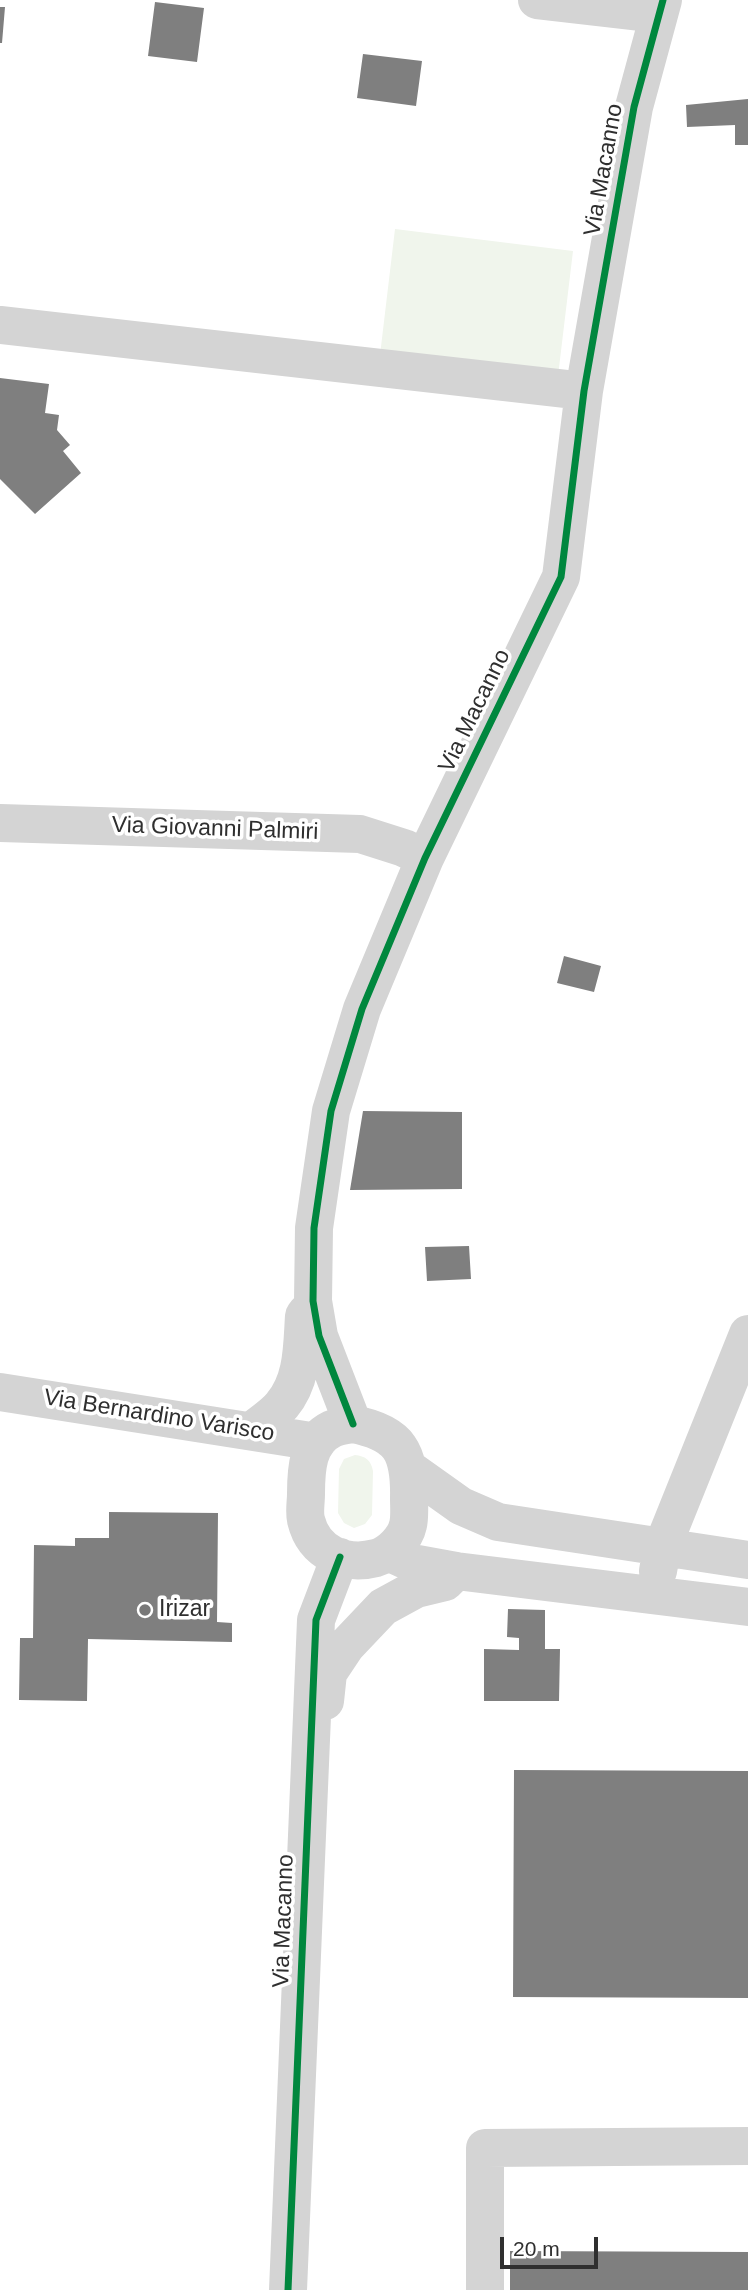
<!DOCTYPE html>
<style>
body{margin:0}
#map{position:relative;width:748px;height:2290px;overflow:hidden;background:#fff;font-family:Arial,sans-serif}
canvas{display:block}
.scale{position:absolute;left:500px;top:2237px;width:98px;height:32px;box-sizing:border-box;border:4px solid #2f2f2f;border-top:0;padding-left:9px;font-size:21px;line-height:24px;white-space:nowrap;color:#2f2f2f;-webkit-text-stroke:5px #fff;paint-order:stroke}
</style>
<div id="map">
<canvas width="748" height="2290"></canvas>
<div class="scale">20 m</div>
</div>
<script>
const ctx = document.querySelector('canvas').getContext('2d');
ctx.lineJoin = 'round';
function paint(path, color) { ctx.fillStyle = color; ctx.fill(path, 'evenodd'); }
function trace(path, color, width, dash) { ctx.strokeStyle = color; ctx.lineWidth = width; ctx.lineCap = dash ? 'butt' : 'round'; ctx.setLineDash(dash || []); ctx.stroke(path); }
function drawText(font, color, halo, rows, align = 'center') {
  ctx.font = font + ' Arial,sans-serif'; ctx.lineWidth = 7; ctx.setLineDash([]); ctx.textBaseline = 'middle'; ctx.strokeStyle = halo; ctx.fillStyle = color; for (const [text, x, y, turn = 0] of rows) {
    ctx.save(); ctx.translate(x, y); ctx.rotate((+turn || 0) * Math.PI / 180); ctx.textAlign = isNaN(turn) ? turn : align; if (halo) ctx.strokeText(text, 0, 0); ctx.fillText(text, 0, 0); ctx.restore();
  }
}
paint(new Path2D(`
 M395,229L573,251L558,376L380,355Z
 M355,1455C365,1456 371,1460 373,1471L372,1515L365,1524L354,1528L344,1523L338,1513L339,1469L344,1459Z`), '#f0f5ec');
paint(new Path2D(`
 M155,2L204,8L197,62L148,56Z
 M0,7H5L2,43H0Z
 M363,54L422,61L416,106L357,98Z
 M748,99V145H735V125L687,127L686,105Z
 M0,378L49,384L45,413L59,415L57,430L70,445L63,451L81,473L35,514L0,479Z
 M564,956L601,966L594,992L557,983Z
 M363,1111L462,1112V1189L350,1190Z
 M469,1246L471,1279L427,1281L425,1247Z
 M109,1512L218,1513L217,1622L232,1623V1642L88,1639L87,1701L19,1700L20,1638H33L34,1545L75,1546V1538H109Z
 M508,1609L545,1610V1649H560L559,1701H484V1649L519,1650V1638L507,1637Z
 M514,1770L748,1771V1998L513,1997Z
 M510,2251L748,2252V2290H510Z`), '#7f7f7f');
trace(new Path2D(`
 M537,0L659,14
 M0,325L584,391
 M0,823L360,834L404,848L425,858
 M0,1392L317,1442
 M353,1424L319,1336L313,1301L314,1228L331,1111L362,1009L425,858L561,577L584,391L634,107L663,0
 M353,1424C400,1433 410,1452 409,1498C409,1506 410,1517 408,1525C405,1539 390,1554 376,1558C345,1566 314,1553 306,1520C304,1512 306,1502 306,1494C306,1470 307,1441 332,1429C338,1426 347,1425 353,1424Z
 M253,1430C262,1422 274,1415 282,1405C303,1380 302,1347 304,1316L307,1312
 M409,1469L461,1506L498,1522L748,1560
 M388,1552L412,1563L456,1571L748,1607
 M658,1571L662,1548L748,1334
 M325,1701L328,1673L346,1646L383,1607L416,1589L445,1582L456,1571
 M288,2290L316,1620L340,1557
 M485,2290V2148L748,2146`), '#d4d4d4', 38);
trace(new Path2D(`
 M353,1424L319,1336L313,1301L314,1228L331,1111L362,1009L425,858L561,577L584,391L634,107L663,0
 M288,2290L316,1620L340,1557`), '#00873e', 7);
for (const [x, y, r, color] of [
 [145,1610,7,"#787878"]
]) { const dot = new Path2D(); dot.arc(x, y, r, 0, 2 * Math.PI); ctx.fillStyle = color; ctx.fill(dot); trace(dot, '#fff', 2.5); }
drawText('23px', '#2f2f2f', '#fff', [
 ["Via Macanno",604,170,-80],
 ["Via Macanno",475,711,-64],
 ["Via Giovanni Palmiri",215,829,2],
 ["Via Bernardino Varisco",159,1416,9],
 ["Via Macanno",284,1921,-88]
]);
drawText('23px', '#2f2f2f', '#fff', [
 ["Irizar",159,1610]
], 'left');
</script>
